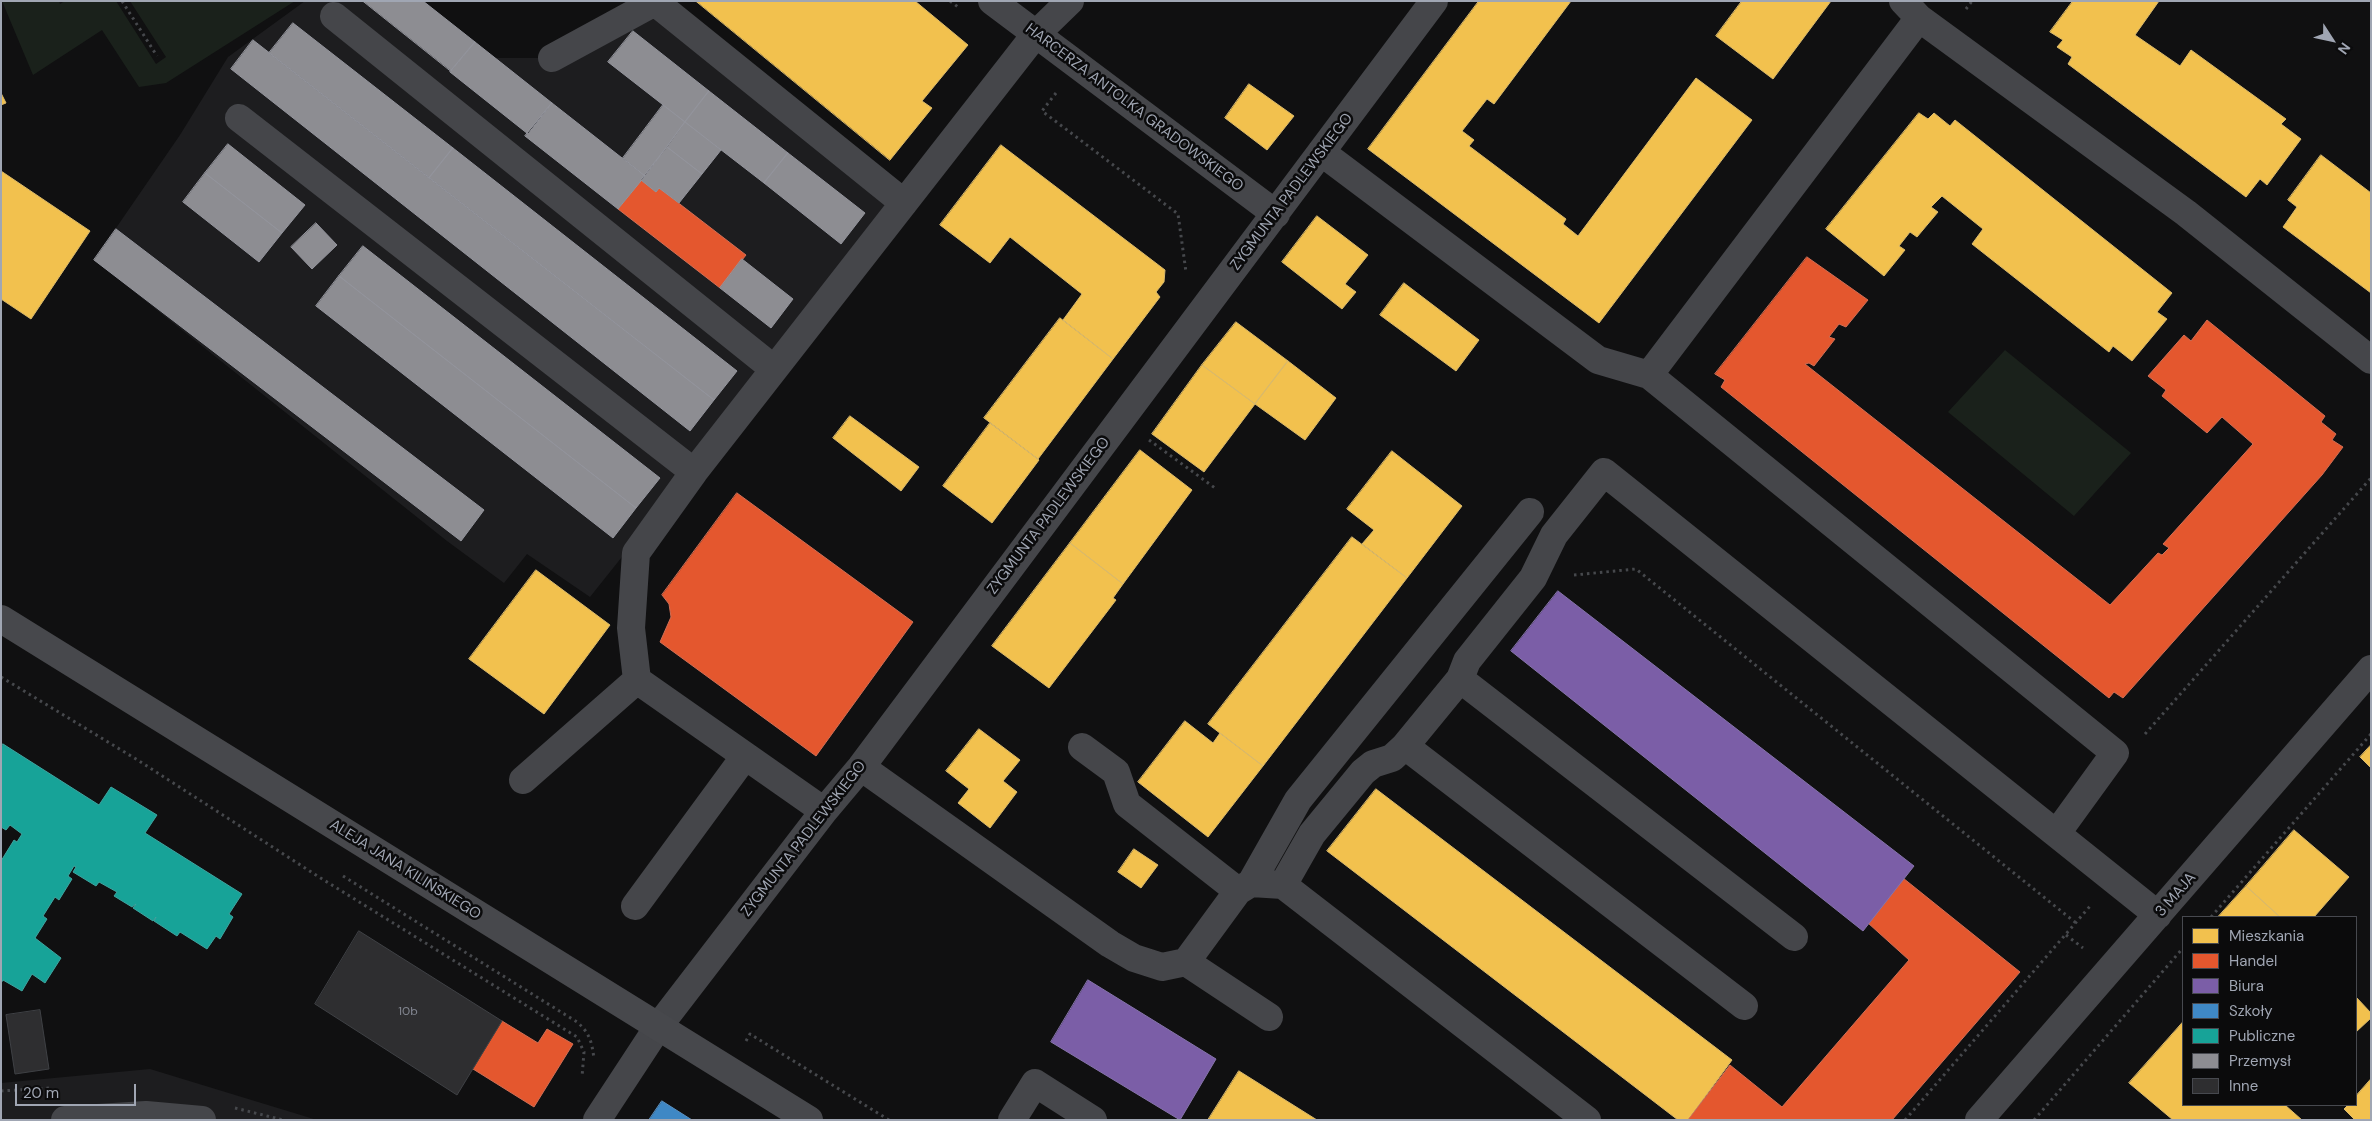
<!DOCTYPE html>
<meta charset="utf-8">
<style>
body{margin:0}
#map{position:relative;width:2372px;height:1121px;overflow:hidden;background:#101011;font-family:"DM Sans",sans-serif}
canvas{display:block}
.frame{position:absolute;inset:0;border:2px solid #a0a6b3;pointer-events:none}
.legend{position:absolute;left:2182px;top:916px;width:175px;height:190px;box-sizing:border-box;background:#0b0b0c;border:1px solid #47494f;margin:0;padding:6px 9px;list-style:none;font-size:15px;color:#a0a6b3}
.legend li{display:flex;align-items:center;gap:10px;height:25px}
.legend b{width:25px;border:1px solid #47494f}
.north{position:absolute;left:2307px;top:15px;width:50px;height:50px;-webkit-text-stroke:4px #0b0b0c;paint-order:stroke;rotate:125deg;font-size:14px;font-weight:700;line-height:20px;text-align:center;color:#a0a6b3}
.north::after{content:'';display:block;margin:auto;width:18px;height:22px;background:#a0a6b3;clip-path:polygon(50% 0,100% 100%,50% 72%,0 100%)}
.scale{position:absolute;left:15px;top:1084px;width:121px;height:22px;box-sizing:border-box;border:2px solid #a0a6b3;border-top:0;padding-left:6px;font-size:15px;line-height:18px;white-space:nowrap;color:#a0a6b3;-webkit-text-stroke:4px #0b0b0c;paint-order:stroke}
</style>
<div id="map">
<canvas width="2372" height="1121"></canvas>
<div class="frame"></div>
<ul class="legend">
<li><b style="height:14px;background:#f2c14e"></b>Mieszkania</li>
<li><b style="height:14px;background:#e4572e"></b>Handel</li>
<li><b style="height:14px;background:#7b5ea7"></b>Biura</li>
<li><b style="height:14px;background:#3f88c5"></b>Szkoły</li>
<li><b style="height:14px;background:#17a398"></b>Publiczne</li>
<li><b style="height:14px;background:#8d8d92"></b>Przemysł</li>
<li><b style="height:14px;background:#2e2e30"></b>Inne</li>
</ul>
<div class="north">N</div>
<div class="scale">20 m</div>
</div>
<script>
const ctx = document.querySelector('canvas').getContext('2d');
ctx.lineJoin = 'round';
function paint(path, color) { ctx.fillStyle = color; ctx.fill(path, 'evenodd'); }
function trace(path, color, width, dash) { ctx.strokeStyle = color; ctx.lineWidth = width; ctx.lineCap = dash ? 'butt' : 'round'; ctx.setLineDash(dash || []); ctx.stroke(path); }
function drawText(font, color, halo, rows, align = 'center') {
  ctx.font = font + ' "DM Sans",sans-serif'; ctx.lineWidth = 5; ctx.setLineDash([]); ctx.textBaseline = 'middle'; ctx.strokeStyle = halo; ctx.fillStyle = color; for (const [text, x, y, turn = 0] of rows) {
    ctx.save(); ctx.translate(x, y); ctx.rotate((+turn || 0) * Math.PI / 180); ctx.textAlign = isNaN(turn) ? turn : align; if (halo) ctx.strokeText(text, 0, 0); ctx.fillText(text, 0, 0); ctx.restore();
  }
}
paint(new Path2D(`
 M305,1H423L495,58H552L655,2L904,203L590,597L527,554L504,583L447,541L94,260L180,135L228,57Z
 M150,1069L317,1120H1V1083Z`), '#1d1d1f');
paint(new Path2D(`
 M2,1H59L60,4L65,1H116L156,64L166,57L130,1H295L166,83L139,87L102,30L33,75Z
 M2005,350L2131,453L2074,516L1948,412Z`), '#1a211b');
const homes = new Path2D(`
 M696,1H915L968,45L922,101L932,108L890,160Z
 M1479,1H1571L1494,104L1487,99L1462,131L1474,140L1469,146L1566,219L1563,224L1578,236L1696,78L1752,120L1599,323L1368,149Z
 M1742,1H1831L1773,79L1716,36Z
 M2073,1H2159L2135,35L2180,66L2191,50L2286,119L2281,124L2301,139L2267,185L2260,179L2246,197L2068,64L2072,57L2057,47L2063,40L2050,32Z
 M1249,84L1294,116L1267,150L1225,118Z
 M1,93L6,103L1,105Z
 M1919,113L1928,119L1934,113L1950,126L1955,120L2172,293L2157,312L2167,319L2132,361L2113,346L2109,352L1972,244L1983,229L1942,196L1931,207L1938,212L1917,237L1910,232L1899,246L1905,250L1884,276L1826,229Z
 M1001,145L1165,270L1164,282L1156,292L1160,297L1113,359L1063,320L1082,294L1010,237L990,263L940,225Z
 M2321,155L2371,193V293L2283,227L2297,207L2288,200Z
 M1,171L90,231L31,319L1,299Z
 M1317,216L1368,255L1345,284L1356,292L1342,309L1282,262Z
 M1404,283L1479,340L1456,371L1380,315Z
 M1060,318L1113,359L1038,459L984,418Z
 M1236,322L1288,361L1255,404L1202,365Z
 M1288,361L1336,398L1305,440L1255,404Z
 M1202,365L1255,404L1204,472L1152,434Z
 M850,416L919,467L901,491L833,438Z
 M990,423L1039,460L992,523L943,486Z
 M1140,450L1192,490L1123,584L1070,543Z
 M1392,451L1462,506L1407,578L1362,544L1374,530L1347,509Z
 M1352,537L1407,578L1263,766L1208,724Z
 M1070,543L1123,584L1113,598L1116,600L1049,688L992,646Z
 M536,570L610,625L544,714L469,659Z
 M1185,721L1213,743L1220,733L1263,766L1208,837L1138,782Z
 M979,729L1020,760L1003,781L1017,792L990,828L958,803L969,789L946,771Z
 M2371,745V768L2360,757Z
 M1376,789L1732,1060L1688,1120H1678L1327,851Z
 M2294,830L2349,877L2314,917H2280L2246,886Z
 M1134,849L1158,865L1141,888L1118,872Z
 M2246,886L2280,917H2218Z
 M2356,997L2371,1013V1018L2356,1032Z
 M2183,1022V1105H2285L2302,1120H2173L2129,1083Z
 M1239,1071L1317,1120H1208Z
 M2371,1079V1120H2355L2344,1109L2348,1105H2356V1096Z`);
paint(homes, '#f2c14e');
trace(homes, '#d9b96c', 1);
const shops = new Path2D(`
 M641,180L656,192L659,188L746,255L720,288L618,209Z
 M1807,257L1868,300L1846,327L1839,324L1829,337L1835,339L1814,366L1809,363L1805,364L2110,605L2158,553L2162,555L2169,548L2163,544L2253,444L2222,417L2207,433L2162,396L2166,390L2148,376L2184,335L2191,341L2207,320L2325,416L2321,422L2336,434L2332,440L2343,447L2322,475L2123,698L2114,692L2109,698L1721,387L1725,380L1715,374Z
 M737,493L913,622L816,756L660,642L671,617L669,604L662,595Z
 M1903,878L2020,972L1892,1120H1688L1730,1065L1782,1107L1909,960L1868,923Z
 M502,1021L538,1043L547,1029L573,1044L534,1107L473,1069Z`);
paint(shops, '#e4572e');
trace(shops, '#d06f56', 1);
const offices = new Path2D(`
 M1558,591L1914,866L1863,931L1511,651Z
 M1088,980L1216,1059L1180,1120L1051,1042Z`);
paint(offices, '#7b5ea7');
trace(offices, '#8674ab', 1);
const schools = new Path2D(`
 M662,1101L692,1120H649Z`);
paint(schools, '#3f88c5');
trace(schools, '#5c91c0', 1);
const public = new Path2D(`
 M3,744L99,805L111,787L157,815L145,833L242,894L229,914L233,917L220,939L216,936L207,949L180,932L177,936L154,921L156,917L153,921L133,908L136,904L132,907L114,896L117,892L99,882L96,886L73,872L76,867L74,866L68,876L72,879L59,900L55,897L43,916L47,919L35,938L61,958L45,983L32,974L22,991L3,980L1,983V861L14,840L17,842L22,834L10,825L6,830L1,827V748Z`);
paint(public, '#17a398');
trace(public, '#40a4a0', 1);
const industry = new Path2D(`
 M363,1H423L475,42L451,71Z
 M293,23L453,148L429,178L269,53Z
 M633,31L709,91L685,122L608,62Z
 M253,40L714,400L690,431L231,69Z
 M475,42L552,103L528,134L450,72Z
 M709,91L788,153L764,183L685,122Z
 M552,103L645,176L618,209L525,136Z
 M663,105L685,122L645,176L623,158Z
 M685,122L721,150L702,174L667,147Z
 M228,144L305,205L282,233L205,173Z
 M667,147L702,174L679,203L659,188L656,192L641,180Z
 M453,148L737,371L714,400L429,178Z
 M788,153L865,213L841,244L764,183Z
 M205,173L282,233L259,262L183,202Z
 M316,223L337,245L312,269L291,247Z
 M116,229L484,510L461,541L94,260Z
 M363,246L660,478L636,508L339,276Z
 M742,259L793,299L771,328L720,288Z
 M339,276L636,508L613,538L316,306Z`);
paint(industry, '#8d8d92');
trace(industry, '#93949c', 1);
const building = new Path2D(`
 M359,931L502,1021L457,1095L315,1004Z
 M40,1010L49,1069L15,1074L6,1015Z`);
paint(building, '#2e2e30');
trace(building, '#3f4145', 1);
trace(new Path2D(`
 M122,1L157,56
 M950,1L958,7
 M1966,9L1972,1
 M1056,93L1042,111L1178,214L1186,272
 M1149,440L1215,488
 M1574,575L1636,569L2076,923
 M1,677L136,759L319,877L577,1037L584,1052L582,1077
 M2145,734L2371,478
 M343,876L577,1022C590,1033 592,1043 594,1059
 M2211,917L2371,734
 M2066,935L2083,948
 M746,1041L750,1034L889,1120
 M1,1091L49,1088
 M235,1108L283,1120
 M1905,1120L2091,905
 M2034,1120L2183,948`), '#46484c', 3, [2.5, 4]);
trace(new Path2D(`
 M992,1L1276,214
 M334,16L774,369
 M1919,18L2186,213L2371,360
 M552,58L655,2L904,203
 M239,118L694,472
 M1321,152L1598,360L1649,375L2115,753L2057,833
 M1649,375L1919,18L1903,1
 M1460,679L1794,937
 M1082,747L1116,772L1127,804L1238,891
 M861,767L1110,944L1134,958L1162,967L1186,962L1238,891L1251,883L1283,885L1587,1120
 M523,780L637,680
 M824,811L637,680L631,628L636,553L694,472L1035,35L1070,1
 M1251,883L1298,800L1530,512
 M1283,885L1312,834L1363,772L1373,764L1392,758L1405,746
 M635,906L745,756
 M1186,962L1269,1017
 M1744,1006L1405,746L1460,679L1467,661L1533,578L1554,535L1604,472L2158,915
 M65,1120L146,1115L202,1120
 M597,1120L658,1027L824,811L861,767L1434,1
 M1012,1120L1035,1083L1093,1120
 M1979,1120L2371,669`), '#45464a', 28);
trace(new Path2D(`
 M1,619L809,1120`), '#47484c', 28);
drawText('12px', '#848892', null, [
 ["10b",408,1012]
]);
drawText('15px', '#a0a6b3', '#0b0b0c', [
 ["HARCERZA ANTOLKA GRADOWSKIEGO",1134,108,37],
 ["ZYGMUNTA PADLEWSKIEGO",1292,192,-53],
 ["ZYGMUNTA PADLEWSKIEGO",1049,516,-53],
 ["ZYGMUNTA PADLEWSKIEGO",804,839,-52],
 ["ALEJA JANA KILIŃSKIEGO",405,870,32],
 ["3 MAJA",2176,895,-49]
]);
</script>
